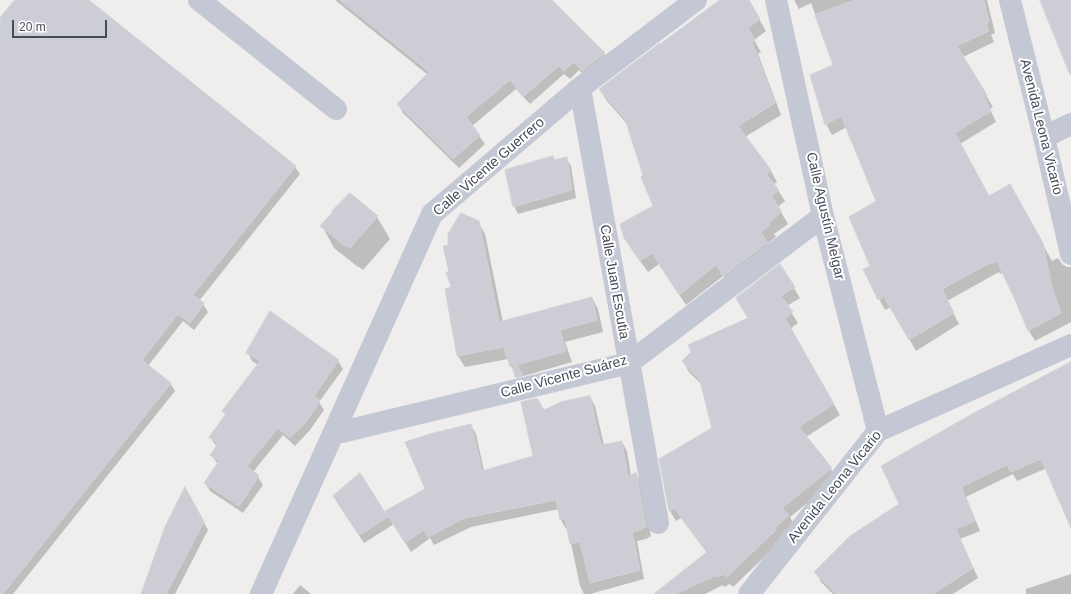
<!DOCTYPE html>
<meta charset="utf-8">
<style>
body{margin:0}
#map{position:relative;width:1071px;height:594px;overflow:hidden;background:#f0eeed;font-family:Helvetica,sans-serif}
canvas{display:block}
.scale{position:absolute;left:12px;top:20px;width:95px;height:18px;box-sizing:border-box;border:2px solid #464b59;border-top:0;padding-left:5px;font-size:12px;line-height:14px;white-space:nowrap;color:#464b59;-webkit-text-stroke:3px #fff;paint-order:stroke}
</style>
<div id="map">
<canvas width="1071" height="594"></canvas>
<div class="scale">20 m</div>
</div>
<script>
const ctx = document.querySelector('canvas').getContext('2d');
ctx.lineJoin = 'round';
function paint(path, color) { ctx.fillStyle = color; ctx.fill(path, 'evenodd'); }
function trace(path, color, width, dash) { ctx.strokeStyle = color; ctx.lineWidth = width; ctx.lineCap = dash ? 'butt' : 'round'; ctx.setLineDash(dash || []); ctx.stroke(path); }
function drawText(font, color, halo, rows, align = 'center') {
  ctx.font = font + ' Helvetica,sans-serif'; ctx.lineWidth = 4; ctx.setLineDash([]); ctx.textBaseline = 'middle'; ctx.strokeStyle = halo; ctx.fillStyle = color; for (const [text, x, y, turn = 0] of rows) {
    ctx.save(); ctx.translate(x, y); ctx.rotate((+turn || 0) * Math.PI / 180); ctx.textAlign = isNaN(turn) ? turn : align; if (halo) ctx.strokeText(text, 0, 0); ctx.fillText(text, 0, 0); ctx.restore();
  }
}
paint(new Path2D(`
 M16,0H87L295,167L300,174L199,301L203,304L208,312L194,330L183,321L148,366L170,383L175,391L13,594H0V20Z
 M335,0H551L604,54L610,63L588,79L579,70L570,79L564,74L530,104L516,89L472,126L485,144L459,168L403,113L398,104L428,75Z
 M722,0H748L766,31L754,40L761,52L758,54L781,115L745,137L771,171L777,182L774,184L785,201L778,207L788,224L774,234L776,237L767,244L773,254L730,287L723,276L686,305L659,264L648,272L632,250L654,206L628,125L607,101L600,90Z
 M794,0H987L995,33L991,35L994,42L963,57L993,107L990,109L996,122L960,144L989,197L1016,196L1052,261L1058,258L1062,264L1067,267H1071V322L1035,341L1029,331L1004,272L1000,274L999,272L947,301L959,324L916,351L891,307L885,310L864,270L871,267L877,201L847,127L832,135L826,124L834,65L811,3L799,9Z
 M566,158L571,166L576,198L518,214L514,206L554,161Z
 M377,217L390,239L363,270L359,267H358L334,248L322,226Z
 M478,222L485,234L503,322L592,298L598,309L603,332L565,342L572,362L517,378L511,366L508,359L465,367L458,356L450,273L449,246Z
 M794,288L800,298L787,306L798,323L790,329L840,415L806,437L831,469L837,479L790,517L795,526L781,541L733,587L730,584L724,587L723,585L705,594H657L707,553L681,518L676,521L670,511L660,459L713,428L703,386L689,372L683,361L749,319L737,298Z
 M248,353L338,361L343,369L319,402L324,410L310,430L295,446L283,435L253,472L258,477L263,485L243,513L210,491L205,483L218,464L211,455L217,447L210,437L226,416L223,411L258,365L252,361Z
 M1071,363V524L1047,468L1017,481L1013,474L966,497L980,531L960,539L978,578L953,594H833L821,582L816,572L900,504L882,466L1045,376Z
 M590,397L595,406L604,445L622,442L627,451L631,476L636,474L641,483L651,536L646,539L637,541L644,579L590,594H584L580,586L568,529H566L561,520L559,509L471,527L434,545L430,538L411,552L394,524L364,543L338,504L359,474L388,517L426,490L471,425L476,434L484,471L534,457L544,411Z
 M185,489L208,530L175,594H142Z
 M1071,574V594H1026V589Z
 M300,585L311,594H293Z`), '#0003');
const building = new Path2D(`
 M15,0H89L296,166L193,295L204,303L190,323L178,314L142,360L171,383L3,594H0V18Z
 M340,0H552L605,53L582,71L574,62L564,71L559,66L524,96L510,80L466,117L480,135L453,159L397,104L429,72Z
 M720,0H749L760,19L748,28L755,40L752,42L775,103L738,126L771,170L766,174L779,190L771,196L782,212L768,223L770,225L761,232L767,243L723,276L716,265L679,295L652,253L640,261L624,238L620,224L653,206L641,177L643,175L625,119L599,89L660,43V44Z
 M855,0H984L989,22L986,24L989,31L957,46L987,95L984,97L991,111L955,133L989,196L1010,184L1043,243L1052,288L1061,313L1028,331L1016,302L997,261L993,263L992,262L942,289L954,313L909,340L884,297L878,300L863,269L870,266L849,217L876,201L841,116L825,125L810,75L833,65L815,15Z
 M1040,0H1071V74H1070Z
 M553,156L554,160L567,157L572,190L513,207L505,170Z
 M350,193L378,216L350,248L346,245L345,246L320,226L333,212L332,211Z
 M461,213L479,221L499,322L592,297L597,320L560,330L566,351L513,366L510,367L504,347L457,356L445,289L451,287L446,272H449L443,246L448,245V234Z
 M780,264L795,287L781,296L793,312L785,318L834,404L799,427L832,468L782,508L789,515L774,529L776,530L727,577L724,574L717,577V575L675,594H656L655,593L707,552L674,508L669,511L659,459L712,428L700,381L682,361L691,352L688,345L748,318L736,298Z
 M270,311L339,360L314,396L320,401L306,422L290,438L278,428L247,466L259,476L239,506L204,483L219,461L210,455L218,444L209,437L226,414L222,411L260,361L246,353Z
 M1071,362V528L1041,459L1011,472L1007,465L961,487L975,521L956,529L973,568L933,594H836L814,572L850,536L899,504L881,466L974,413Z
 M518,366L523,376L515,377L513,368Z
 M590,396L601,445L622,441L628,477L636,472L646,526L641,530L632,532L640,570L590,583L580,542L570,544L565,519L560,520L556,500L465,518L428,537L424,530L405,543L385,511L425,489L405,442L430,434L471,424L482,471L533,456L521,402L537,398L544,410L561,402Z
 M360,473L388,517L359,535L333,496Z
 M185,487L204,522L166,594H141L165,527Z`);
paint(building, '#cdced5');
trace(building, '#d1d1d8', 1);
trace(new Path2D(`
 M199,0L336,109
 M776,0L823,216L878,431
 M1010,0L1044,137L1071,254
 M580,88L658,523
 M1044,137L1071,124
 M333,434L629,363L823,216
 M261,594L432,214L580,88L696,0
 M749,594L878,431L1071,345`), '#c4c8d4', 22);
drawText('14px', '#464b59', '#fff', [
 ["Avenida Leona Vicario",1041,127,76],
 ["Calle Vicente Guerrero",489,167,-41],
 ["Calle Agustín Melgar",825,216,77],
 ["Calle Juan Escutia",614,282,80],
 ["Calle Vicente Suárez",564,377,-15],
 ["Avenida Leona Vicario",835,487,-51]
]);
</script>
